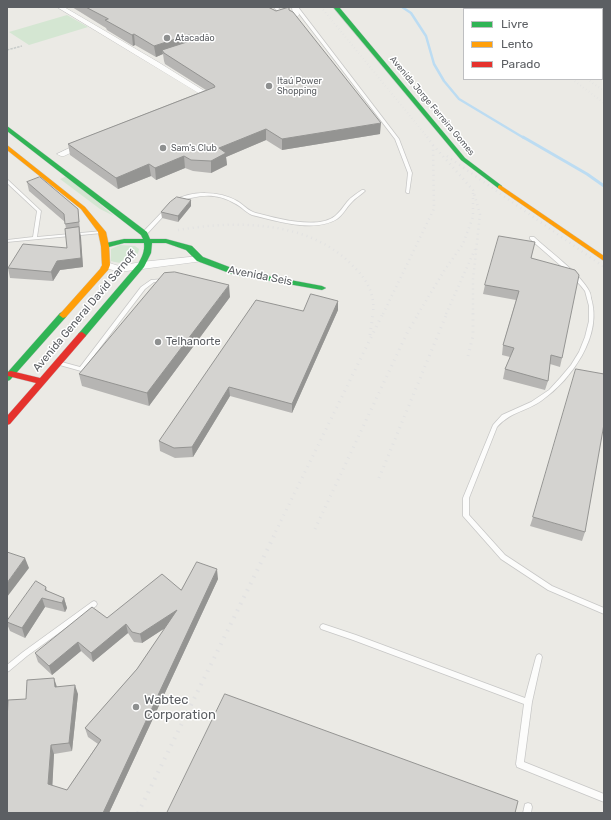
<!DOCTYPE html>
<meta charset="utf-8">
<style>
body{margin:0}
#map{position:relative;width:611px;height:820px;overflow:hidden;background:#ebeae5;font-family:Rubik,sans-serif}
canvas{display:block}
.frame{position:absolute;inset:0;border:8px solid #5c5f63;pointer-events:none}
.legend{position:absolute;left:463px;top:8px;width:140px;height:72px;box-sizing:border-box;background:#fff;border:1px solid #bebfc1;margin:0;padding:5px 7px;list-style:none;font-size:12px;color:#5c5f63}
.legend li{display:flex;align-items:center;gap:8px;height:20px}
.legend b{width:20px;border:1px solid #bebfc1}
</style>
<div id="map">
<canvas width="611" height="820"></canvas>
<div class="frame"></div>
<ul class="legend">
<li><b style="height:5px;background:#30b455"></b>Livre</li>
<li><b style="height:5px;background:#ff9f0a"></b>Lento</li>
<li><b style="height:5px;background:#e5322d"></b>Parado</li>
</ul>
</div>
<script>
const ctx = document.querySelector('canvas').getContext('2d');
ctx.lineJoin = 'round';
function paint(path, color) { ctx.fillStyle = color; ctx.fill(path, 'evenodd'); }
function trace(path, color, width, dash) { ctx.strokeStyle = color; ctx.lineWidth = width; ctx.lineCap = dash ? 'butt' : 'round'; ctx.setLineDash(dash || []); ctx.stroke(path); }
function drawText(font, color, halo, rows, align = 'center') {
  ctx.font = font + ' Rubik,sans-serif'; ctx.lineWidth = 3; ctx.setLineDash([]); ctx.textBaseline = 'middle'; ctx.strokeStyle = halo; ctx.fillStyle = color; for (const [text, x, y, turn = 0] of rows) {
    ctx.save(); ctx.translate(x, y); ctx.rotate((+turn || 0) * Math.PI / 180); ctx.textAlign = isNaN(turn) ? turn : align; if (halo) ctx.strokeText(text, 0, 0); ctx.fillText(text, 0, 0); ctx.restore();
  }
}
paint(new Path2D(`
 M67,15L88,27L29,45L9,32Z
 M67,176L114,216L100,209L60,179Z
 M120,245L135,246L139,249C137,263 123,265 111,261V249Z`), '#d4e6d2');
trace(new Path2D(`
 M402,7L411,13L426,36L434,64L444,81L459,99L524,138`), '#bcdcf2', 2.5);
trace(new Path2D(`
 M523,137L587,174L604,186`), '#bcdcf2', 3);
const lane = new Path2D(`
 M273,7H277L282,11L279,12Z
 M294,7H298L399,139L412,173L409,193H407L406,192L408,173L395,139Z
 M7,180H8L41,211L37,237L102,231L104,232L102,233L7,242V240L33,237L37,211L7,183Z
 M362,190H364L365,191C361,195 355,198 351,203C346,208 343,215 337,219C315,233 276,221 252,215C245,212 241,206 234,203C214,191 196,196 176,202L174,201C191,190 220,191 237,201C244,205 248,211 256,213C275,218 318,230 335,216C340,212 343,207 347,202C351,197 356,194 362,190Z
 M165,209H169V210L146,235H142V233Z
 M530,237H534C550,252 577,271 588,289C590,292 591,295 591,298C603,336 571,380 541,401C527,411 510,412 497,427L469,498V515L505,555L552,586L604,608V614L548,590L501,559L463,516V498L493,425L502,415L531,402L549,390L560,378L571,365L579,352L585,337L589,321V306L585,291L581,286L568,272L530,239Z
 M164,279L166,280V281L154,282L145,289L83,370L81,371L56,364L55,363L58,361L80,367L141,287L151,280Z
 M94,601L96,602L97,604L96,606L27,656L9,671L7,672V665L23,652L92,602Z
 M323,624L356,635L525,698L536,657L537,655L539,654L541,655L542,657L532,702L524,762L604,794V802L517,767L516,764L524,704L353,640L321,629L320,627L321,625Z
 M528,803L531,804L532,807L531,813H523L525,804Z`);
const street = new Path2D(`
 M57,7H64L158,62L214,97L209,101H203L202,99L205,97Z
 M292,7H298L299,15L293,21L290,19L293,15Z
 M576,7H584L586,9H578Z
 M602,19L604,20V24L602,23Z
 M80,143H83L87,145L64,156H61L57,154Z
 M200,256L205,259L203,261L119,272L103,267L101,265L106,262L119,266L141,262Z`);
const fast = new Path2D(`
 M333,7H339L465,158L502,186V188H498L461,160Z
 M7,126L147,232L150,239H166L192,246L203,257L237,270L322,286L326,288L322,290L232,274L197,261L186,250L166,243H152L151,253L144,267L85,337H79L78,335L79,333L138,264C142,257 145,251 144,243H124L105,248L101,246L102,244L124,239H143L141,235L7,131Z
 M63,312L66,313L67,315L66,317L10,380L7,381V373L60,313Z`);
const slow = new Path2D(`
 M7,145L85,207L106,232L109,246L110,265L108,270L66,317L63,318L59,315L100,269L102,265L101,246L98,232L81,209L7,150Z
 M500,185L604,256V261L498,188V186Z`);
const jam = new Path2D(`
 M82,332L86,335L85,337L10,424L7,425V416L36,383L8,376V372L11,371L40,378L79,333Z`);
trace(lane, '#c7c7c6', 1.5);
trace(street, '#c7c7c6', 1);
trace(fast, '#c7c7c7', 1);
trace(slow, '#c7c7c7', 1);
trace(jam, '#c7c7c7', 1);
trace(new Path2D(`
 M7,50L22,46`), '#c8ccca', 1.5, [2.5, 1]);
paint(lane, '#fcfcfb');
paint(street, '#fcfcfb');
paint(fast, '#30b455');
paint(slow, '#ff9f0a');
paint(jam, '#e5322d');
trace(new Path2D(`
 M321,7L428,138
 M481,7L483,9
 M497,7L499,9
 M572,79L604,103
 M587,79L604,91`), '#e2e2e2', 2, [0.5, 3]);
trace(new Path2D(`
 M433,145L473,190L480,214L473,280V314
 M447,156L604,267
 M178,230C237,220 311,220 355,268C368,281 375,295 373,314
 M383,314L434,209L433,145L427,137
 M418,314L444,271L463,244L473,217V190
 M446,314L476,247`), '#e2e2e2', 2.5, [1, 4]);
trace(new Path2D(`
 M370,335L373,313
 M468,356L473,336V313
 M379,478L447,313
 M315,529L408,331L419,313
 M273,537L383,313`), '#e2e2e2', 3, [1, 5]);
trace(new Path2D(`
 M138,813L274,536`), '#e2e2e2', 4, [1.5, 6]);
paint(new Path2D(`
 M69,7H268L276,11L289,10L380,134L282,150L266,140L226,157L227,165L211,173L193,171L185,168L156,180L151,176L118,189L70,155L68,144L206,90L165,64L164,61L163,54L156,57L135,45L133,46L107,30L106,28L72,7Z
 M27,182L78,209L79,218L80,231V232L83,267L60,270L53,281L10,278L8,268L67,248L66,229L65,222L29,191Z
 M191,206L178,222L162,218L161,212Z
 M531,258L562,358L560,367L550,364L548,381L545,390L503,379L505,369L510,357L502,355L503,345L516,300L483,294L485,285Z
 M230,297L149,406L82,386L79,374Z
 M338,301V310L292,413L230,396L193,457L175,458L160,451L159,441L303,311Z
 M533,517L585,532L582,541L530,526Z
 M218,579L109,813H7L26,699L57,687L78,694L72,751L54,754L52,786L67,790L98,744L88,737L85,728L137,669L165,628L142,643L134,642L128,633L93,662L81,651L52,675L38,662L35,653L107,618L181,590Z
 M46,587L47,591L64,598L67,608L65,612L45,607L25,638L10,631L7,624V621Z`), '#b6b5b3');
paint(new Path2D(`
 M134,34L135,45L133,46L132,35Z
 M188,35L189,46L164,54L162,50L163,54L156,57L154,46Z
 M381,123L380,134L282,150V139Z
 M266,129V140L226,157L227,165L211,173V161L219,148Z
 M184,156L185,168L156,180L155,168Z
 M149,164L151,176L118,189L116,178Z
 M191,200V206L178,222V216Z
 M79,227L81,237L83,267L60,270L53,281L51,272L57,261L81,258Z
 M229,285L230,297L149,406L147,393Z
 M338,301V310L292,413V404Z
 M229,387L230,396L193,457L192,447Z
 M25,558L29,568L7,597V583Z
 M217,569L218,579L109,813H103Z
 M42,598L45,607L25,638L22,628Z
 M64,598L67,608L65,612L62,603Z
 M177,610L179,619L142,643L140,634Z
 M126,624L128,633L93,662L91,653Z
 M78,642L81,651L52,675L49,666Z
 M54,678L57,687H55Z
 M75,685L78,694L72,751L69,743Z
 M51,745L54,754L52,793L48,784Z`), '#949492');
const building = new Path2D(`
 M86,7H268L276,11L289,7V10L293,12L381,123L282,139L266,129L219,148L226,153L211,161L191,160L184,156L155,168L149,164L116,178L68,144L215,87L214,85L164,53L162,50L193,40V36L188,35L154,46L134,34L132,35L105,20L108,19Z
 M40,177L78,209L79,222L65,224L64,214L27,182Z
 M177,197L191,200L178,216L161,212L170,202Z
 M79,227L81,258L57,261L51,272L8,268L23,244L67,248L65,229Z
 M499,236L535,242L531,258L575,270L579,275L562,358L551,355L548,381L505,369L514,348L503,345L519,291L485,285Z
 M175,272L229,285L147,393L79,374L164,273Z
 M311,294L338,301L292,404L229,387L192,447L174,448L159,441L256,300L303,311Z
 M576,369L604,374V424L585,532L533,517Z
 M7,552L25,558L7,583Z
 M197,562L217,569L103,813H7V723L8,700L26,699L27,680L54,678L55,687L75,685L69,743L51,745L48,784L67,790L101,740L85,728L137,669L177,610L140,634L132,632L126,624L91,653L78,642L49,666L35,653L92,607L107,618L162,574L181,590Z
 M36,581L46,587L45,590L64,598L62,603L42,598L22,628L7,622V621Z
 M225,694L518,801L515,813H167Z`);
paint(building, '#d4d3d0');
trace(building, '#949492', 1);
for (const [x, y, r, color] of [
 [167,38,4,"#8e9090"],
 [269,86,4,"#8e9090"],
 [163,148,4,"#8e9090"],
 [158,342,4,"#8e9090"],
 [136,707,4,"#8e9090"]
]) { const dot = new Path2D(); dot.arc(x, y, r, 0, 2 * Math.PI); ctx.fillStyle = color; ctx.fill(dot); trace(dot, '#fff', 1.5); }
drawText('9px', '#5c5f63', '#fff', [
 ["Atacadão",175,38],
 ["Itaú Power",277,81],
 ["Shopping",277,91],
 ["Sam's Club",171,148]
], 'left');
drawText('9px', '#5c5f63', '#fff', [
 ["Avenida Jorge Ferreira Gomes",432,106,50]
]);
drawText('11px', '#5c5f63', '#fff', [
 ["Avenida Seis",260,276,11],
 ["Avenida General David Sarnoff",85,311,-50]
]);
drawText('11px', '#5c5f63', '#fff', [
 ["Telhanorte",166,342]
], 'left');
drawText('13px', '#5c5f63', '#fff', [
 ["Wabtec",144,700],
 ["Corporation",144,715]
], 'left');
</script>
